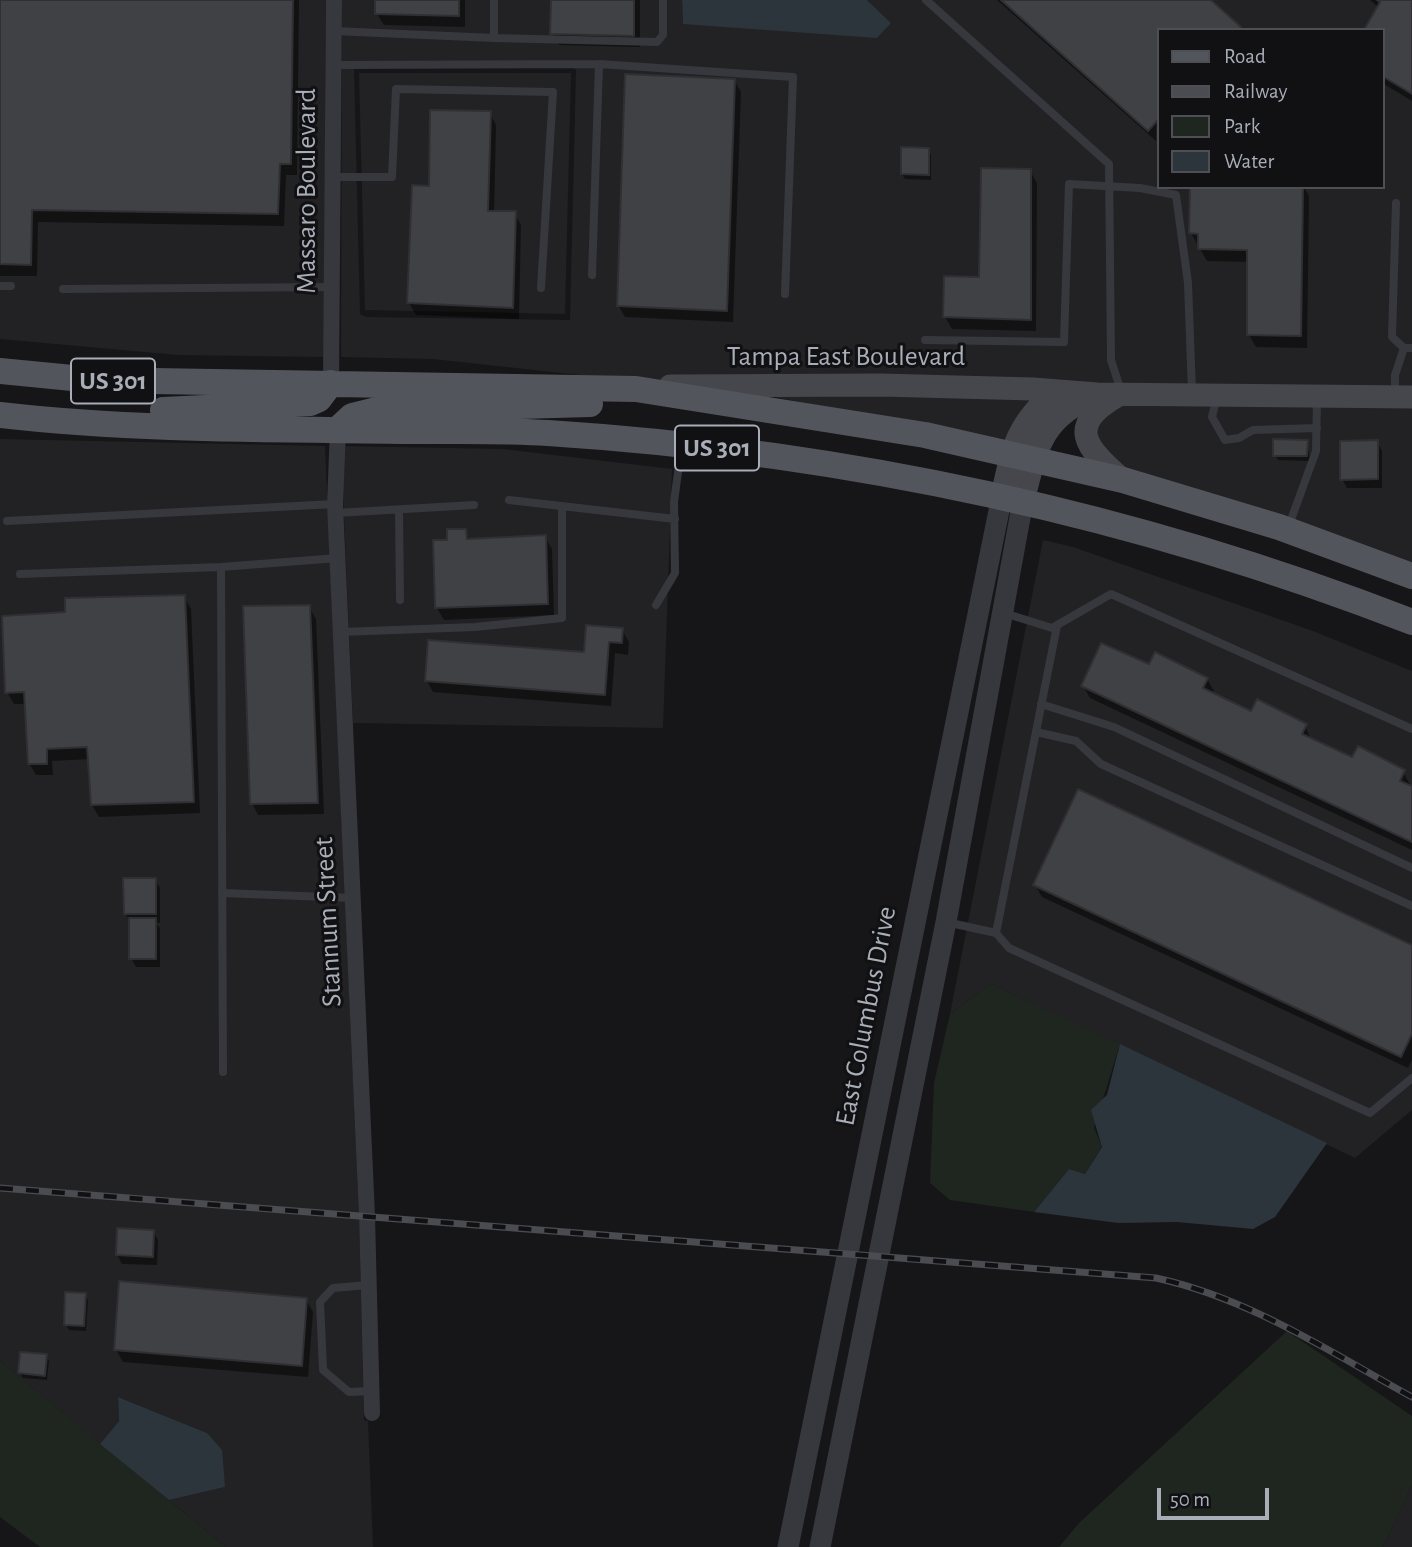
<!DOCTYPE html>
<style>
body{margin:0}
#map{position:relative;width:1412px;height:1547px;overflow:hidden;background:#161618;font-family:"Alegreya Sans",sans-serif}
canvas{display:block}
.legend{position:absolute;left:1157px;top:28px;width:228px;height:161px;box-sizing:border-box;background:#111113;border:2px solid #4d4f55;margin:0;padding:9px 12px;list-style:none;font-size:21px;color:#a8adb8}
.legend li{display:flex;align-items:center;gap:14px;height:35px}
.legend b{width:35px;border:2px solid #4d4f55}
.scale{position:absolute;left:1157px;top:1488px;width:112px;height:32px;box-sizing:border-box;border:4px solid #a8adb8;border-top:0;padding-left:9px;font-size:21px;line-height:24px;white-space:nowrap;color:#a8adb8;-webkit-text-stroke:5px #111113;paint-order:stroke}
</style>
<div id="map">
<canvas width="1412" height="1547"></canvas>
<ul class="legend">
<li><b style="height:9px;background:#53555c"></b>Road</li>
<li><b style="height:9px;background:#4a4c52"></b>Railway</li>
<li><b style="height:19px;background:#1e261f"></b>Park</li>
<li><b style="height:19px;background:#2c353c"></b>Water</li>
</ul>
<div class="scale">50 m</div>
</div>
<script>
const ctx = document.querySelector('canvas').getContext('2d');
ctx.lineJoin = 'round';
function paint(path, color) { ctx.fillStyle = color; ctx.fill(path, 'evenodd'); }
function trace(path, color, width, dash) { ctx.strokeStyle = color; ctx.lineWidth = width; ctx.lineCap = dash ? 'butt' : 'round'; ctx.setLineDash(dash || []); ctx.stroke(path); }
function drawText(font, color, halo, rows, align = 'center') {
  ctx.font = font + ' "Alegreya Sans",sans-serif'; ctx.lineWidth = 6; ctx.setLineDash([]); ctx.textBaseline = 'middle'; ctx.strokeStyle = halo; ctx.fillStyle = color; for (const [text, x, y, turn = 0] of rows) {
    ctx.save(); ctx.translate(x, y); ctx.rotate((+turn || 0) * Math.PI / 180); ctx.textAlign = isNaN(turn) ? turn : align; if (halo) ctx.strokeText(text, 0, 0); ctx.fillText(text, 0, 0); ctx.restore();
  }
}
paint(new Path2D(`
 M0,0H326L324,357L178,355L0,339Z
 M342,0H682L683,24L891,23L867,0H1412V388L736,378L626,380L433,359L341,357ZM1158,30H1382V187H1158ZM354,67H572L576,70L570,320L366,317L360,314Z
 M359,73H571L565,314L365,310Z
 M882,393L1036,397L1005,444L770,396Z
 M1125,402L1412,405V564L1123,470L1094,439L1097,422Z
 M0,439L325,446L359,1215L364,1420L368,1421L373,1547H226L169,1500L225,1487L207,1433L118,1397L119,1421L100,1444L0,1361Z
 M341,446L503,449L672,469L663,728L353,723Z
 M1043,540L1073,547L1313,631L1412,671V1110L1355,1158L991,984L950,1014Z
 M1412,1485V1547H1383Z`), '#222225');
paint(new Path2D(`
 M991,984L1120,1044L1094,1128L1102,1146L1085,1174L1069,1169L1034,1212L950,1200L930,1183L934,1083L950,1014Z
 M1287,1331L1412,1416V1485L1383,1547H1059L1079,1523Z
 M0,1361L226,1547H40L0,1517Z`), '#1e261f');
paint(new Path2D(`
 M682,0H867L891,23L877,38L683,24Z
 M1120,1044L1327,1143L1275,1217L1253,1229L1177,1222L1118,1223L1034,1212L1069,1169L1085,1174L1102,1147L1091,1110L1107,1095Z
 M118,1397L207,1433L222,1450L225,1487L169,1500L100,1444L119,1421Z`), '#2c353c');
paint(new Path2D(`
 M0,0H299L297,175H286L284,226L38,222L37,276H0Z
 M377,0H465V27L384,25L377,14Z
 M552,0H640V47L559,45L552,33Z
 M997,0H1208L1240,30H1158L1156,141Z
 M1370,0H1412V101L1382,83V30L1379,8Z
 M734,80L741,92L733,322L625,317L618,305Z
 M490,113L496,125L494,213H514L521,225L519,319L416,315L409,303L431,188Z
 M928,149L931,155V180L905,179L902,174Z
 M1030,171L1037,183L1036,331L952,329L945,317L980,279Z
 M1191,187H1304L1309,196L1307,348L1256,347L1249,335V262L1207,261L1191,233Z
 M1307,441L1310,461L1278,460L1275,455Z
 M1377,442L1382,451V488H1347L1342,479Z
 M465,531L470,540L545,537L552,549L554,615L444,620L437,608L449,541Z
 M184,597L191,609L200,813L99,817L92,805L90,759L52,761L53,775H36L29,763L26,704H14L7,692L67,614Z
 M309,607L316,619L324,814L258,815L252,803Z
 M622,630L629,642L628,655L615,653L611,706L433,692L427,681L585,654Z
 M1150,666L1207,679L1214,691L1212,694L1252,713L1305,725L1311,740L1353,760L1403,772L1412,788V850L1090,698L1083,686Z
 M155,880L160,888V923H156L160,928V967H136L131,958L130,923L126,914Z
 M1035,885L1412,947V1060L1408,1068L1042,897Z
 M153,1231L158,1240L157,1265L122,1264L117,1255Z
 M85,1295L88,1300L86,1331L69,1330L66,1325Z
 M306,1300L313,1312L308,1377L123,1362L116,1350Z
 M46,1356L49,1361L47,1380L23,1378L20,1373Z`), '#0007');
const building = new Path2D(`
 M0,0H293L291,164H280L278,214L32,210L31,265L0,264Z
 M375,0H459V16L375,14Z
 M551,0H634V36L550,34Z
 M1001,0H1211L1241,27L1239,30H1158V120L1148,131Z
 M1377,0H1412V94L1382,76V30H1364L1380,2Z
 M625,74L735,79L727,311L617,306Z
 M430,110L491,111L488,211H516L513,308L407,303L412,185L429,186Z
 M901,147L929,148V175L901,174Z
 M981,168L1031,169V320L943,317L944,276L979,277Z
 M1190,187H1303L1301,336L1247,335V250L1198,249V234L1189,233Z
 M1273,439L1308,440L1307,456H1273Z
 M1378,440V479L1340,480V441Z
 M447,529H466L467,539L546,535L548,604L435,608L433,540H447Z
 M185,595L194,802L91,805L87,747L47,749V764H28L24,692L5,693L2,616L65,612V598Z
 M310,605L318,803L250,804L243,606Z
 M586,625L623,628L622,643L609,642L605,695L425,681L428,640L584,652Z
 M1101,643L1149,664L1155,652L1208,678L1203,688L1251,711L1257,699L1307,724L1302,734L1352,757L1358,746L1405,770L1400,781L1412,786V842L1081,686Z
 M1078,789L1412,945V1034L1401,1057L1033,885Z
 M123,878H156V914H124Z
 M129,918H156V959H129Z
 M117,1228L154,1230L153,1257L116,1255Z
 M119,1281L307,1298L302,1366L114,1350Z
 M65,1292L86,1293L84,1326L64,1325Z
 M20,1352L47,1354L45,1376L18,1373Z`);
paint(building, '#404145');
trace(building, '#303034', 2);
trace(new Path2D(`
 M926,0L1109,164L1111,360L1121,391
 M334,31L494,38V0
 M494,38L657,42L663,35V0
 M599,64L793,77L785,294
 M334,65L599,64L592,275
 M333,177H392L396,89L553,92L541,288
 M1396,203L1392,337L1404,348
 M0,286H11
 M63,289L333,287
 M925,340L1064,342L1069,184L1140,188L1176,195L1188,283L1192,392
 M1395,395V375L1404,348H1412
 M1217,396L1212,417L1225,440L1239,438L1253,430L1317,428
 M509,500L675,519
 M399,510L400,600
 M336,513L474,505
 M7,521L335,504
 M1288,528L1316,451L1317,399
 M221,567L223,1072
 M20,574L221,567L338,558
 M656,605L675,573L674,502L681,450
 M1004,613L1052,628L1111,594L1412,729
 M341,632L475,627L562,618V506
 M1041,704L1114,727L1412,868
 M1036,732L1076,741L1101,764L1412,906
 M222,893L353,898
 M946,922L996,933L1057,626
 M996,933L1009,948L1370,1113L1412,1078
 M368,1285L333,1288L320,1302L323,1370L349,1392L371,1391`), '#37383d', 8);
trace(new Path2D(`
 M331,383L334,0
 M338,429L335,504L367,1216L372,1413`), '#37383d', 16);
trace(new Path2D(`
 M788,1547L1002,496
 M820,1547L946,922L1023,501`), '#37383d', 21);
trace(new Path2D(`
 M670,386L881,385L1033,389L1097,394L1412,397
 M1119,395C1065,425 1085,448 1123,480
 M1002,496C1013,446 1016,426 1055,391
 M1023,501C1036,449 1042,416 1096,395`), '#45474d', 23);
trace(new Path2D(`
 M0,371L93,380L636,389L925,435L1123,480L1279,527L1412,576
 M163,410L310,403L319,399L331,383
 M0,415C138,431 279,429 418,431C461,431 505,430 548,433C845,452 1135,514 1412,622
 M338,429L352,416L376,410L590,404`), '#53555c', 26);
const rail = new Path2D(`
 M0,1188L1156,1278C1249,1298 1330,1352 1412,1397`);
trace(rail, '#4a4c52', 7);
trace(rail, '#111113', 4.5, [13]);
for (const [x, y, w] of [
 [113,381,84],
 [717,448,84]
]) { const box = new Path2D(); box.roundRect(x - w / 2, y - 22.5, w, 45, 5); ctx.fillStyle = '#111113'; ctx.fill(box); trace(box, '#a8adb8', 2); }
drawText('bold 26px', '#a8adb8', null, [
 ["US 301",113,381],
 ["US 301",717,448]
]);
drawText('28px', '#a8adb8', '#111113', [
 ["Massaro Boulevard",307,191,-90],
 ["Tampa East Boulevard",846,357],
 ["Stannum Street",328,922,-93],
 ["East Columbus Drive",866,1016,-79]
]);
</script>
